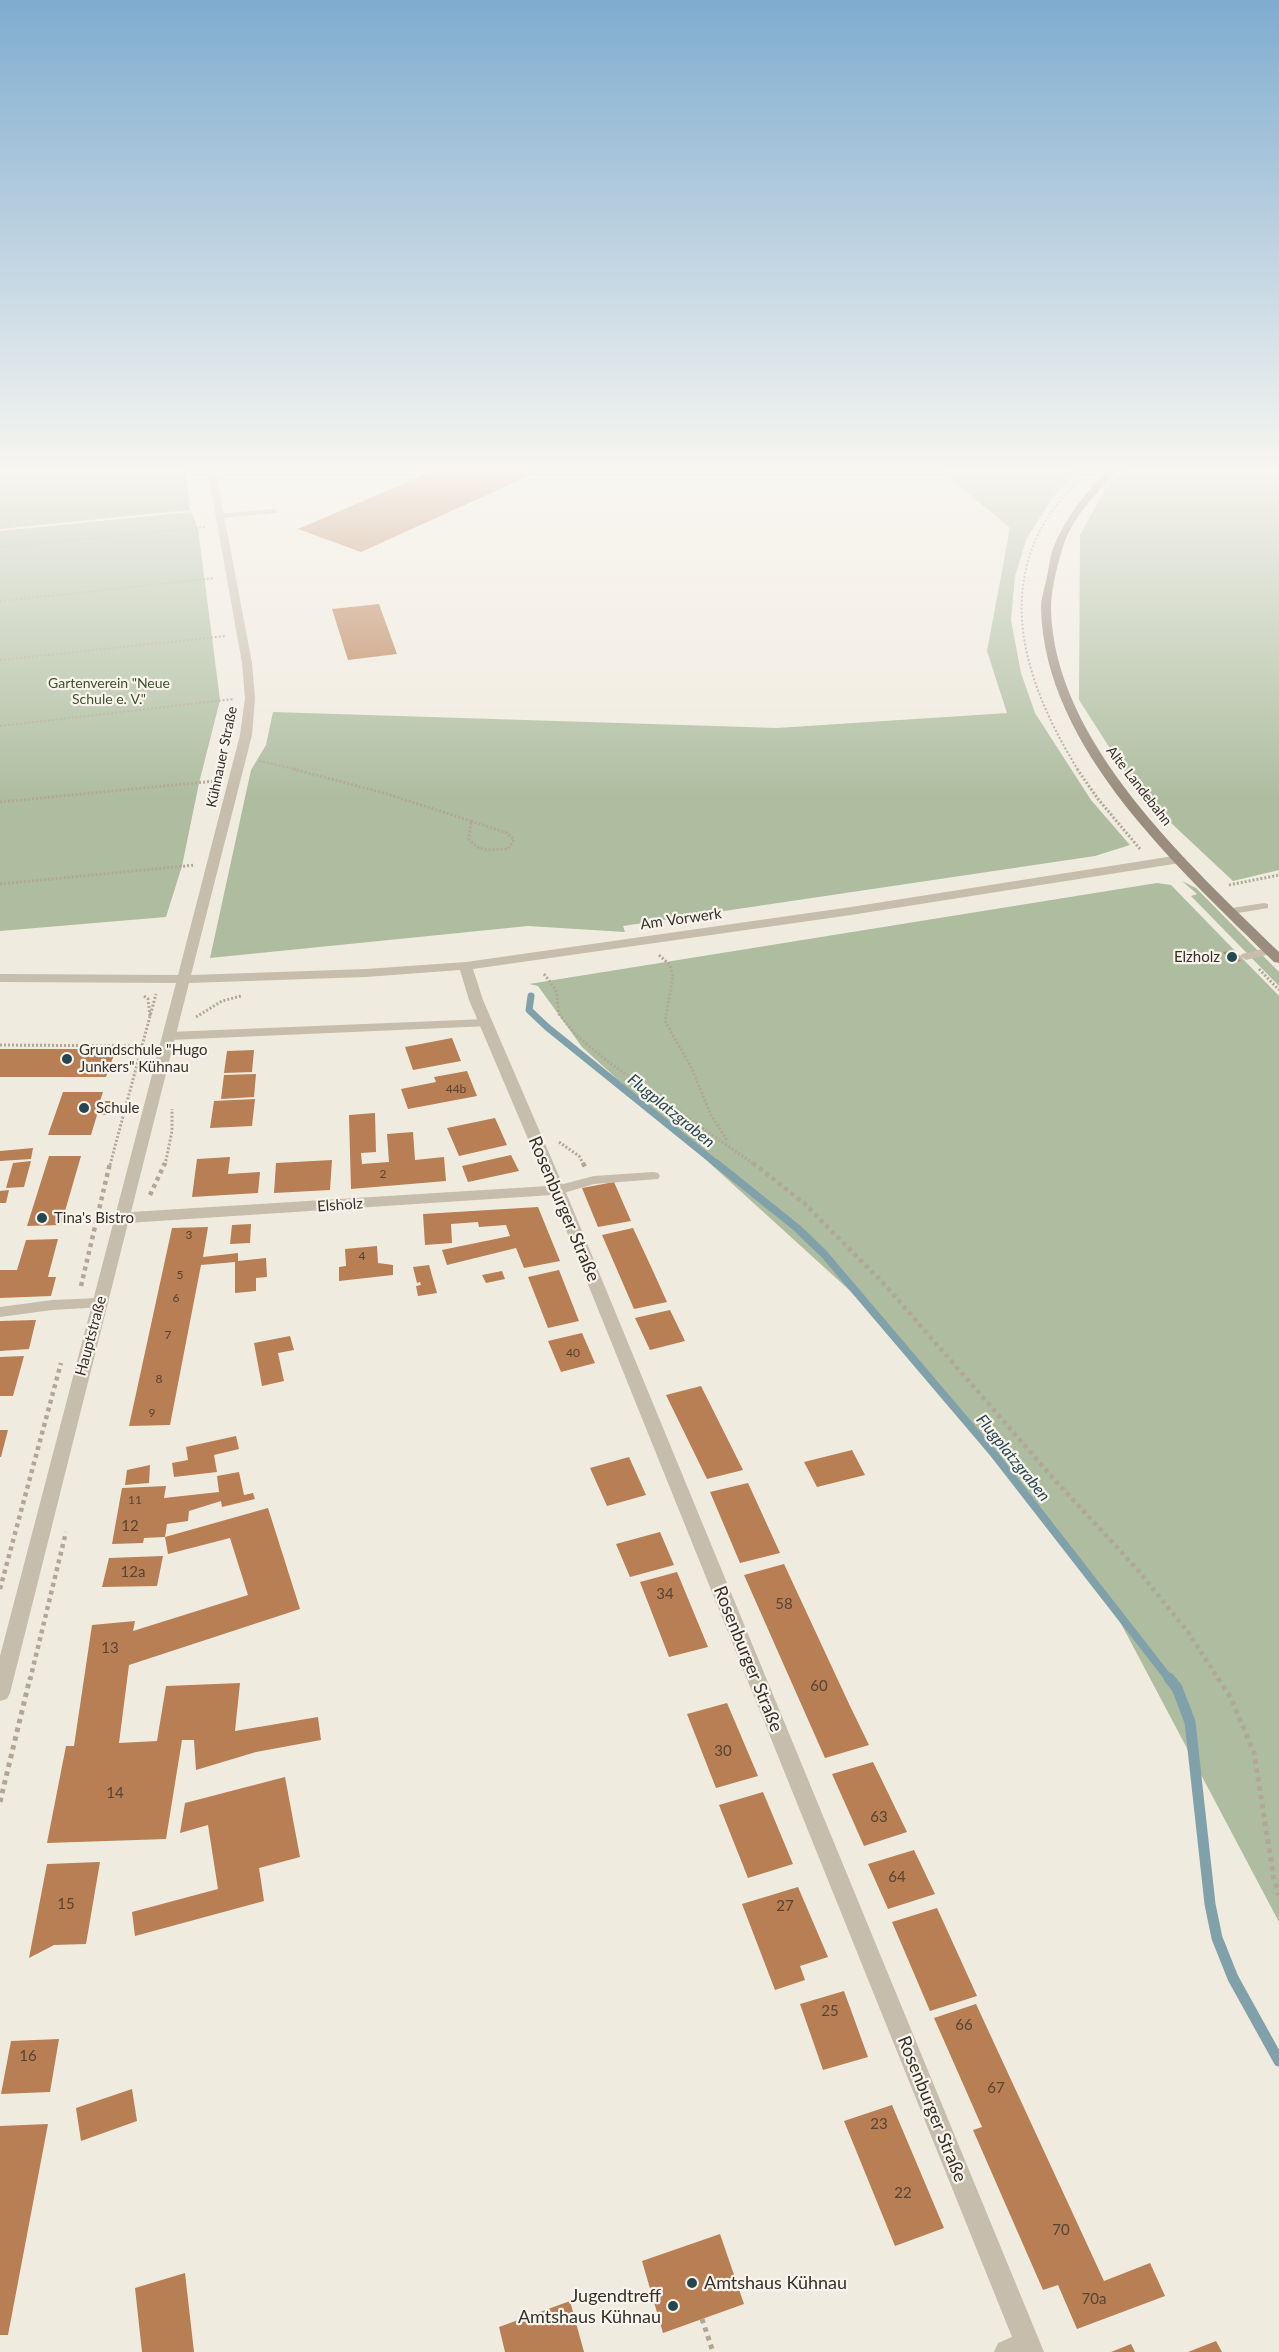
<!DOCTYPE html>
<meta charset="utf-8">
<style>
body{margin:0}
canvas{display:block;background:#f0ebdf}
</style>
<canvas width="1279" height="2352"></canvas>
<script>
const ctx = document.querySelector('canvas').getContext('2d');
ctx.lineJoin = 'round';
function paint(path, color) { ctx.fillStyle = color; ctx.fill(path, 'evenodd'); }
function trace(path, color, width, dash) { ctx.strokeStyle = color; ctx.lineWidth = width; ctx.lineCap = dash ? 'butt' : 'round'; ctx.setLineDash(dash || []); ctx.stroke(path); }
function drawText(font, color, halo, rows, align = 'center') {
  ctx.font = font + ' Lato,sans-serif'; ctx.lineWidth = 4.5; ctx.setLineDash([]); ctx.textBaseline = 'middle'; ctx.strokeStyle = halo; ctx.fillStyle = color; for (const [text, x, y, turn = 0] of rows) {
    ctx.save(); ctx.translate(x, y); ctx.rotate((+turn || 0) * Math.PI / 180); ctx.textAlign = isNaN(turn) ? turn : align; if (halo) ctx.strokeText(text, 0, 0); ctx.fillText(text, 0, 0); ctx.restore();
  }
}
paint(new Path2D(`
 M0,468H185L190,510L0,529Z
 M938,468H1079L1053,497L1027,538L1015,576L1011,620L1021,673L1035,713L1091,800L1130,845L1095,856L623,926L625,932L528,926L210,958L251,770L266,745L273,712L777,728L1007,713L987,651L1010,528Z
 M1126,468H1279V870L1233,881L1138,792L1079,700L1080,535L1104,491Z
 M191,512L198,528L220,700L199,783L182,866L166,917L0,931V531Z
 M1182,881L1196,888L1279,972V986L1191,896L1197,894Z
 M1157,883L1171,885L1279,996V1922L1100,1584L870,1309L582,1047L538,986L529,984Z`), '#aebda0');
trace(new Path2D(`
 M531,996L529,1010L547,1027L718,1165`), '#81a1aa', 7);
trace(new Path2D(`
 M716,1163L797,1228L824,1254L994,1454L1170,1680`), '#81a1aa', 8);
trace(new Path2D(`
 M1169,1678L1177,1688L1190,1722L1210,1904L1217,1938L1233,1978L1279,2061`), '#81a1aa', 11);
paint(new Path2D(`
 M440,468H546L361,552L298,529Z
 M379,604L397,654L348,660L332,609Z
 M1231,951L1241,961L1233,962L1223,952Z
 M452,1038L461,1061L413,1070L405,1047Z
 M0,1049H116L106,1077H0Z
 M254,1050L252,1072L224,1073L227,1051Z
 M467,1071L477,1096L408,1109L401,1089L436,1082L434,1077Z
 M256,1074L254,1097L221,1099L224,1075Z
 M63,1092H103L100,1101H113L109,1115H97L91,1135H48Z
 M255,1099L252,1126L210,1128L214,1101Z
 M375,1113L376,1152L361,1153L362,1164L389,1162L387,1134L413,1132L415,1160L444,1157L446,1181L351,1189L349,1115Z
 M495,1118L507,1145L459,1156L447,1128Z
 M33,1148L31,1159L0,1161V1151Z
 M511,1155L519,1171L468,1182L462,1166Z
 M49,1156H81L61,1225L27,1226Z
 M230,1157L228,1174L260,1172L258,1193L192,1197L197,1159Z
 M332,1160L330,1190L274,1193L276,1163Z
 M31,1161L24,1187L6,1188L13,1163Z
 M614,1182L631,1221L598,1227L582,1188Z
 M9,1190L6,1203H0V1191Z
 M538,1207L560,1261L524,1268L516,1248L447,1265L442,1250L510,1236L506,1225L479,1227L478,1222L451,1224L452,1243L425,1245L423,1214Z
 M251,1224L250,1243L230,1244L232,1225Z
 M208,1227L203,1257L238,1253V1261L266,1258L267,1277L256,1278V1291L235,1293V1262L201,1265L170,1425L129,1426L172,1228Z
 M633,1228L653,1271L667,1302L634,1309L602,1235Z
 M58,1239L48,1277H56L51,1296L0,1298V1270H17L26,1240Z
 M377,1246L378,1263L393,1265V1275L339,1281V1267L346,1266L345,1249Z
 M429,1265L437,1293L418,1296L416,1286L421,1285L420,1282L417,1283L413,1267Z
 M559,1270L579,1321L548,1328L528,1277Z
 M502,1271L505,1279L486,1283L482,1275Z
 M670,1310L685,1341L650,1350L635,1318Z
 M36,1320L29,1349L0,1351V1321Z
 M582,1333L595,1363L561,1372L548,1341Z
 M290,1336L294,1350L278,1353L284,1381L262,1386L254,1343Z
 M24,1356L13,1396H0V1357Z
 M701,1386L743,1470L707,1479L666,1395Z
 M0,1430H8L1,1457H0Z
 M236,1436L239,1449L214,1455L217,1472L174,1477L172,1463L188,1460L186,1447Z
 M852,1450L865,1475L817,1487L804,1462Z
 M629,1457L646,1495L607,1506L590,1468Z
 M150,1465L149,1483L125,1485L127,1470Z
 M239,1472L244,1495L253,1493L255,1499L222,1507L221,1501L189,1511L188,1521L167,1524L165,1537L268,1508L300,1609L129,1665L119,1743L157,1741L166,1686L240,1683L235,1731L318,1717L321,1740L256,1752L196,1770L194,1740H182L166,1839L47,1843L66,1746H74L92,1625L135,1621L133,1631L248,1595L230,1538L168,1554L165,1537L144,1538L143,1543L112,1544L122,1488L166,1486L164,1498L219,1492L217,1476Z
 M748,1483L780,1553L740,1563L710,1492Z
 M660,1532L674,1565L630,1577L616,1544Z
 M163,1556L157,1586L102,1587L109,1558Z
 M784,1564L850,1706L869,1745L825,1758L744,1575Z
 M677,1572L708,1647L669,1657L640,1582Z
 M727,1703L758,1776L716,1788L687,1714Z
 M873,1762L907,1832L864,1846L832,1774Z
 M285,1777L300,1857L259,1868L264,1901L135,1936L132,1912L218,1889L208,1825L180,1833L185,1803Z
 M763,1792L793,1864L748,1878L719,1805Z
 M914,1850L935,1894L888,1909L868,1864Z
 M100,1862L86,1944L54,1945L29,1958L47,1864Z
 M798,1887L828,1957L800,1966L805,1980L775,1990L742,1904Z
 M937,1908L977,1996L930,2011L892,1922Z
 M844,1991L868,2057L823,2070L800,2004Z
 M976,2004L1104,2281L1150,2263L1165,2296L1077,2329L1058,2285L1043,2290L973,2130L982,2127L934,2018Z
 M59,2039L50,2092L1,2094L11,2041Z
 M132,2089L137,2121L81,2141L76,2108Z
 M892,2105L944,2228L895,2246L844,2121Z
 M48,2124L8,2335H0V2126Z
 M720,2234L744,2304L663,2333L642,2261Z
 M185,2273L194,2352H142L135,2288Z
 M570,2301L584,2352H505L499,2327Z
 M1216,2341L1222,2352H1188Z
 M1131,2344L1135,2352H1111Z`), '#b87e54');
trace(new Path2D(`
 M0,547L205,527
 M0,601L215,578
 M0,660L226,636
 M0,726L234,699
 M259,761L299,770
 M1078,770C1035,700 999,613 1039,533C1049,512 1065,495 1080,478`), '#b2a796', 2, [2, 2]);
trace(new Path2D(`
 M293,769L384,793L471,821
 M1077,769L1098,799L1140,849
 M0,802L215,781
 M471,821L507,833L514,840L508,849L487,850L477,847L469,839Z
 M0,884L195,865
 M1229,885L1279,875
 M659,955L670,965L673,976L665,1021L691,1067L710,1113L728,1142
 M1259,969L1279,990
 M544,974L556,990L559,1014L576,1035L607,1061L755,1165
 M144,996L148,999L150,1016
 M196,1017L222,1001L241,996
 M0,1045L143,1046
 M559,1142L579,1156L584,1165
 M110,1165L156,994
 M165,1165L172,1131V1109`), '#b2a796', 3, [2, 2]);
trace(new Path2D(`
 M583,1163L585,1167
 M753,1163L805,1204L886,1286L1053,1478L1136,1568L1188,1632L1219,1680
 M150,1195L165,1163
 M81,1286L110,1163
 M0,1589L61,1363
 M30,1680L66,1532`), '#b2a796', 4.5, [4, 4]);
trace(new Path2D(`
 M1218,1678L1231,1698L1254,1753L1274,1880L1279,1895
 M0,1802L30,1678
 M702,2319L713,2352`), '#b2a796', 5, [4.5, 4.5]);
paint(new Path2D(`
 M274,509L278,511L277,513L219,518L215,516L219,514Z
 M1264,903L1268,904V908L1232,914L1226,911L1232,908Z
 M1270,947L1274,949L1276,951L1274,953L1246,960L1240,956L1242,954Z
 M486,1019L490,1020L492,1023L490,1026L169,1040L163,1036L169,1032Z
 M653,1172L658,1173L660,1176L658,1179L594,1184L557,1195L550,1190L552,1187L594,1176Z
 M99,1298L104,1299L106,1303L104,1307L52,1310L0,1317V1307L52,1300Z`), '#c7bdac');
paint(new Path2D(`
 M207,468H215L252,663L255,698L252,735L191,975L366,969L466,962L851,907L1180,855L1186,859L1180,863L851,915L473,969L483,1000L565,1190L1044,2352H994L998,2343L1012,2337L552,1195L128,1223L10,1693L7,1699L0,1701V1656L176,983L0,982V974L178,975L240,735L245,698L242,663ZM460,970L469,1000L548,1186L131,1212L189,983L366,977Z`), '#c7bdac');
paint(new Path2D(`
 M1109,468H1118C1098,493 1071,517 1062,550C1057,566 1051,590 1051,608C1053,742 1190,865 1279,952V963L1274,962C1181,870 1044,749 1041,608C1041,598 1045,587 1047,577C1049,567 1050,555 1054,546C1066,516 1087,491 1109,468Z`), '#9a8d7d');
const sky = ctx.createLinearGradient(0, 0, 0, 797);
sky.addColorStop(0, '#7faccf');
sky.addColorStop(0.59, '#f8f6f1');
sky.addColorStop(1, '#f8f6f100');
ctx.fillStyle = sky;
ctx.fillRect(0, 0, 1279, 797);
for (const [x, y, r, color] of [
 [1232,957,6,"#244752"],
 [67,1059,6,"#244752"],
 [84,1108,6,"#244752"],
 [42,1218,6,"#244752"],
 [692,2283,6,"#244752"],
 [673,2306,6,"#244752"]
]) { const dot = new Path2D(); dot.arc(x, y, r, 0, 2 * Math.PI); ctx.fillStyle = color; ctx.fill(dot); trace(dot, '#f8f4eb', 2); }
drawText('12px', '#564434', null, [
 ["44b",456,1089],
 ["2",383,1174],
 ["3",189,1235],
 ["4",362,1256],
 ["5",180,1275],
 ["6",176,1298],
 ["7",168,1335],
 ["40",573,1353],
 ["8",159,1379],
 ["9",152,1413],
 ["11",135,1500]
]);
drawText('14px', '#3f5130', '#f8f4eb', [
 ["Gartenverein \"Neue",109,683],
 ["Schule e. V.\"",109,699]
]);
drawText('14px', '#36302a', '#f8f4eb', [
 ["Kühnauer Straße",222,757,-78],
 ["Alte Landebahn",1139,786,52]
]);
drawText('15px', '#36302a', '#f8f4eb', [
 ["Am Vorwerk",681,919,-8],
 ["Elsholz",340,1205,-4],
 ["Hauptstraße",91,1336,-75]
]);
drawText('15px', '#36302a', '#f8f4eb', [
 ["Elzholz",1220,957,"right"],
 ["Grundschule \"Hugo",79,1050],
 ["Junkers\" Kühnau",79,1067],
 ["Schule",96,1108],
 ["Tina's Bistro",54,1218]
], 'left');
drawText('15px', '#564434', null, [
 ["12",130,1526],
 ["12a",133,1572],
 ["34",665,1594],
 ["58",784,1604],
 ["13",110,1648],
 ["60",819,1686],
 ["30",723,1751],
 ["14",115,1793],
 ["63",879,1817],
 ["64",897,1877],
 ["15",66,1904],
 ["27",785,1906],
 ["25",830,2011],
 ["66",964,2025],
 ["16",28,2056],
 ["67",996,2088],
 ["23",879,2124],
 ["22",903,2193],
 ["70",1061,2230],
 ["70a",1094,2299]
]);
drawText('italic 16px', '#244752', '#f8f4eb', [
 ["Flugplatzgraben",671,1111,39],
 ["Flugplatzgraben",1013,1458,51]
]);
drawText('18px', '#36302a', '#f8f4eb', [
 ["Rosenburger Straße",564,1209,67],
 ["Rosenburger Straße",748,1659,68],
 ["Rosenburger Straße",932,2109,68]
]);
drawText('18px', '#36302a', '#f8f4eb', [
 ["Amtshaus Kühnau",704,2283],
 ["Jugendtreff",661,2296,"right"],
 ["Amtshaus Kühnau",661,2317,"right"]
], 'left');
</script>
